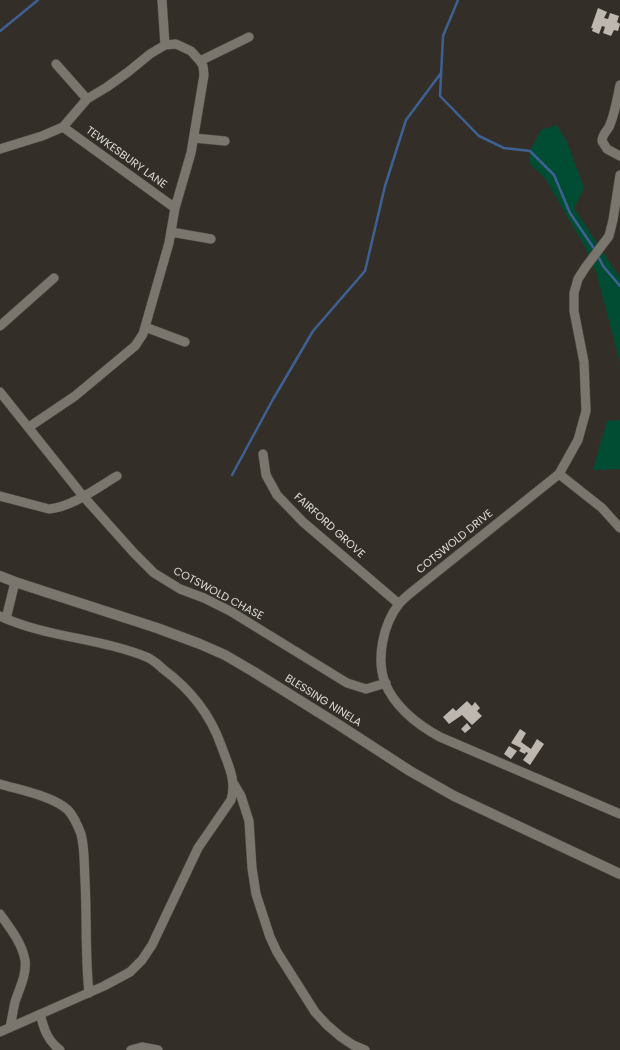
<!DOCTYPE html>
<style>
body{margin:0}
canvas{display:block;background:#332f28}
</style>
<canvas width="620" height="1050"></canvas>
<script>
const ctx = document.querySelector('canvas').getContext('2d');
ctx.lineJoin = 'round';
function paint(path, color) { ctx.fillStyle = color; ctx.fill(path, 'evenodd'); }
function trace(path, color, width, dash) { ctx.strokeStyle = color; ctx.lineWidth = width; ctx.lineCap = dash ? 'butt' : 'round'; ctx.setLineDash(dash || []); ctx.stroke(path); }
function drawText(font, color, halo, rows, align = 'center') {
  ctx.font = font + ' Poppins,sans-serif'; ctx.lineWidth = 4; ctx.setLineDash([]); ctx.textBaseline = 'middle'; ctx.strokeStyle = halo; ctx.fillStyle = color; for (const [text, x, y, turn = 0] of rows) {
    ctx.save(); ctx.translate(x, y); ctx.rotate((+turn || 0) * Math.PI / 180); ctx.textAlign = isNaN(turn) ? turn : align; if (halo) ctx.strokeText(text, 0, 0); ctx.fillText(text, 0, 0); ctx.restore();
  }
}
paint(new Path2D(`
 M557,125L567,142L584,188L574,208L618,275L620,276V362L596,272L584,245L545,178L530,164V151L541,130Z
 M620,420V469L593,470L607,421Z`), '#004d34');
trace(new Path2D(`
 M458,0L443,36L440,96L479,136L504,148L530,151L554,175L570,213L595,250
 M0,31L38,0
 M597,254L603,266L620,286
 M232,475L272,401L313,331L365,271L385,186L406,120L441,73`), '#3f6092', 2.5);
paint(new Path2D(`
 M598,8L607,12L604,18L608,19L610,13L619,16L617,22L620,24L618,31L614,30L611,36L603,33L605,27L602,26L599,34L592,31L593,28H591Z
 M467,701L472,706L475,702L480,708L477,711L482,716L472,725L462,715L449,724L443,717L453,708L456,711Z
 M467,723L471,728L465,733L461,729Z
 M520,729L526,733L521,742L531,749L537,739L544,744L530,765L523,760L528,753L526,752L525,754L519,751L521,748L511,743Z
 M509,746L517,751L511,759L504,754Z`), '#bdb7af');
const minor = new Path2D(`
 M162,0L165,45
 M200,61L249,37
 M56,64L87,99
 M620,85C617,99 615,114 609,127C606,132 602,135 602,141L607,149L620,156
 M63,127L175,208
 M194,138L225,141
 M0,149L42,136L63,127L87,99L107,87L128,72L150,54L165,45L176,44L191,51L200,61L203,66L204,75L191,153L175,208L169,243L143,334L135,346L75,396L29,427
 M620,175L613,220L609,236L585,268L578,279L574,293V311L584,362L586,411L578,440L559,474L413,591C408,595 403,599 399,604C383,624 376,659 385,683C395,707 418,725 440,737L620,814
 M171,232L211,239
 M0,326L54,278
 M145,327L185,342
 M0,392L83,496L134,553L154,573L180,589L204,598L230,611L347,683L366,689L386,683
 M263,454L266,475L277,495L303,522L399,604
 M559,474L602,508L620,528
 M0,496L49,509C72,507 97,488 117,476
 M0,616C47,638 102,638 149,658C154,661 159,665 163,669C190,689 210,714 221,745C228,765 237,780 231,800L198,848L152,945L142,960L130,972L104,986L0,1032
 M6,619L15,582
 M0,784C20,790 53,796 68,810C74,817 78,826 81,834C85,849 84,865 85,880C87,917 85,955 89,993
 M234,784L241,796L249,821L252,868L256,894L270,937L277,952L315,1012L327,1025L341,1037L353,1045L365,1050
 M0,914C10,928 22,943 25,960C27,975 19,989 15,1002C13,1010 12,1019 10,1027
 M40,1014C44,1029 47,1040 60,1050
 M131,1050L142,1047L158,1050`);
const tertiary = new Path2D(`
 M0,576L15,582L157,628L200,644L225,655L254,672L339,725L410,771L454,796L620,874`);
trace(minor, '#4d4a44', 10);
trace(tertiary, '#4d4a44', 11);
trace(minor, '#7a766e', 9);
trace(tertiary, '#7a766e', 10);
drawText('11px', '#dedbd7', '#332f28', [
 ["TEWKESBURY LANE",126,158,36],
 ["FAIRFORD GROVE",329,526,42],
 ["COTSWOLD DRIVE",455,542,-39],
 ["COTSWOLD CHASE",218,594,28],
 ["BLESSING NINELA",323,701,32]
]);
</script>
